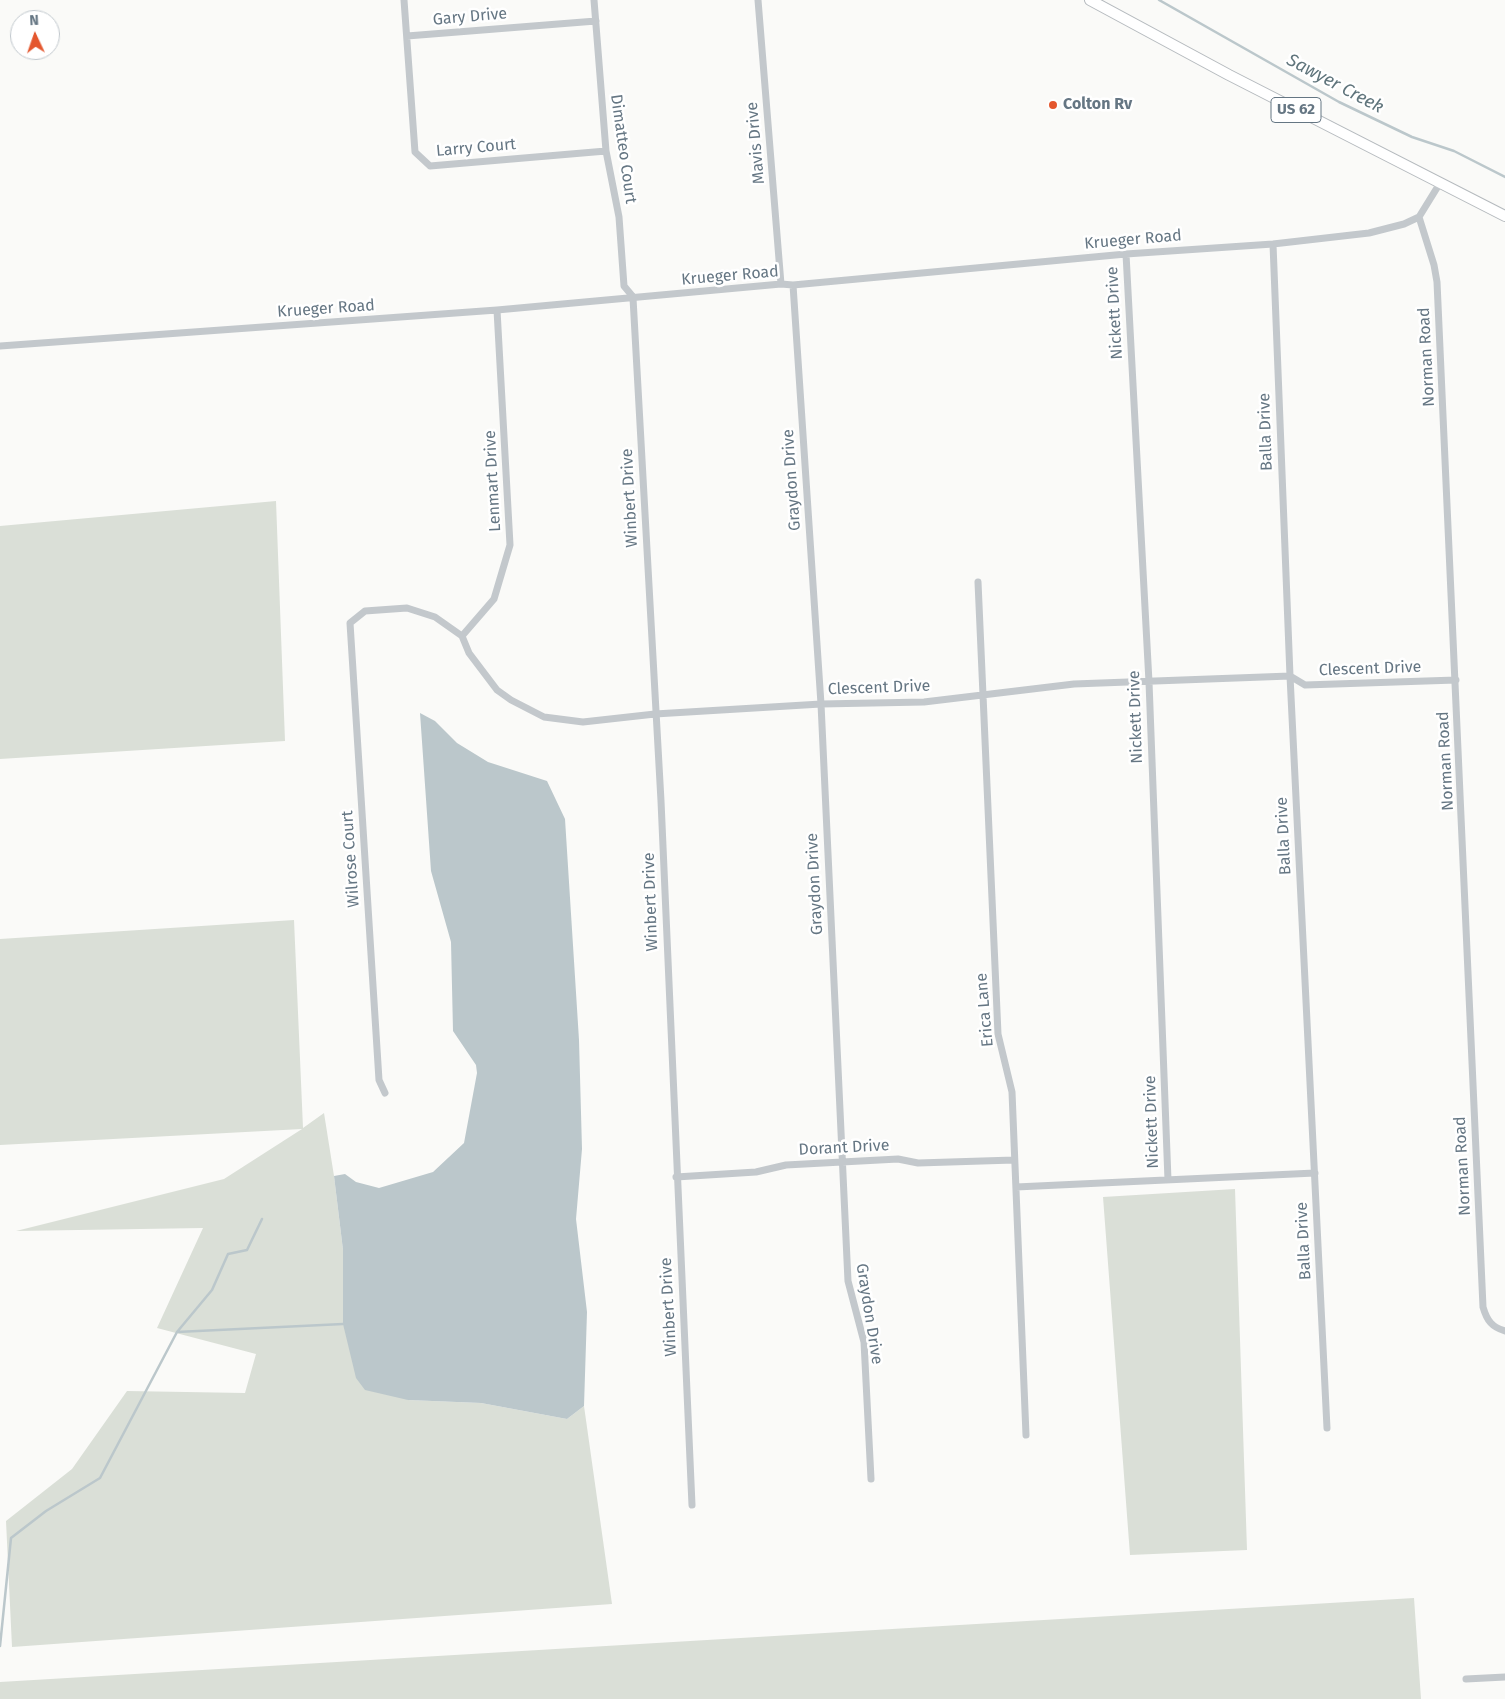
<!DOCTYPE html>
<style>
body{margin:0}
#map{position:relative;width:1505px;height:1699px;overflow:hidden;background:#fafaf8;font-family:"Fira Sans",sans-serif}
canvas{display:block}
.north{position:absolute;left:10px;top:10px;width:50px;height:50px;box-sizing:border-box;background:#fff;border:1px solid #c1c8cd;border-radius:50%;rotate:357deg;font-size:14px;font-weight:700;line-height:20px;text-align:center;color:#657683}
.north::after{content:'';display:block;margin:auto;width:18px;height:22px;background:#e4572e;clip-path:polygon(50% 0,100% 100%,50% 72%,0 100%)}
</style>
<div id="map">
<canvas width="1505" height="1699"></canvas>
<div class="north">N</div>
</div>
<script>
const ctx = document.querySelector('canvas').getContext('2d');
ctx.lineJoin = 'round';
function paint(path, color) { ctx.fillStyle = color; ctx.fill(path, 'evenodd'); }
function trace(path, color, width, dash) { ctx.strokeStyle = color; ctx.lineWidth = width; ctx.lineCap = dash ? 'butt' : 'round'; ctx.setLineDash(dash || []); ctx.stroke(path); }
function drawText(font, color, halo, rows, align = 'center') {
  ctx.font = font + ' "Fira Sans",sans-serif'; ctx.lineWidth = 5; ctx.setLineDash([]); ctx.textBaseline = 'middle'; ctx.strokeStyle = halo; ctx.fillStyle = color; for (const [text, x, y, turn = 0] of rows) {
    ctx.save(); ctx.translate(x, y); ctx.rotate((+turn || 0) * Math.PI / 180); ctx.textAlign = isNaN(turn) ? turn : align; if (halo) ctx.strokeText(text, 0, 0); ctx.fillText(text, 0, 0); ctx.restore();
  }
}
paint(new Path2D(`
 M276,501L285,741L0,759V526Z
 M294,920L303,1128L324,1113L334,1176L343,1250V1324L408,1400L481,1403L567,1419L584,1406L612,1604L12,1647L6,1521L72,1469L127,1391L245,1393L256,1354L157,1328L203,1228L16,1231L224,1179L302,1129L0,1145V939Z
 M1235,1189L1247,1550L1130,1555L1103,1197Z
 M1414,1598L1421,1699H0V1682Z`), '#dadfd7');
paint(new Path2D(`
 M420,713L435,721L457,743L488,762L547,781L565,819L579,1040L582,1149L576,1219L587,1312L584,1406L567,1419L481,1403L408,1400L365,1390L356,1378L343,1324V1250L334,1176L345,1174L356,1182L379,1188L433,1172L464,1143L477,1073L476,1065L453,1031L451,942L431,871Z`), '#bbc7cb');
trace(new Path2D(`
 M1159,0L1339,102L1412,137L1454,151L1505,177
 M177,1332L343,1324
 M0,1646L11,1538L46,1511L100,1478L177,1332L212,1290L228,1254L247,1250L262,1219`), '#bbc7cb', 2.5);
const primary = new Path2D(`
 M1090,0L1229,75L1505,216`);
trace(primary, '#b5babe', 12);
trace(new Path2D(`
 M404,0L415,152L430,166L606,151
 M594,0L606,151L619,217L624,286L634,298
 M758,0L781,284
 M407,36L596,21
 M1419,217L1434,265L1437,282L1483,1307C1487,1321 1492,1327 1505,1331
 M1273,244L1290,676L1327,1428
 M1126,254L1149,682L1168,1180
 M793,285L821,704L848,1281L864,1342L871,1479
 M633,298L661,801L692,1505
 M0,346L497,310L781,284L793,285L1126,254L1273,244L1369,233L1404,224L1419,217L1440,183
 M978,582L998,1034L1012,1092L1026,1435
 M462,636L494,599L510,545L497,310
 M385,1093L379,1080L350,623L365,611L407,608L435,617L462,636L469,653L497,690L511,700L544,717L583,722L655,714L821,704L924,702L1074,684L1290,676L1305,685L1456,680
 M676,1177L756,1172L786,1165L898,1159L918,1163L1014,1160
 M1016,1187L1315,1173
 M1466,1679L1505,1677`), '#c3c8cc', 7);
trace(primary, '#fff', 10);
for (const [x, y, r, color] of [
 [1053,105,5,"#e4572e"]
]) { const dot = new Path2D(); dot.arc(x, y, r, 0, 2 * Math.PI); ctx.fillStyle = color; ctx.fill(dot); trace(dot, '#fff', 2); }
for (const [x, y, w] of [
 [1296,110,50]
]) { const box = new Path2D(); box.roundRect(x - w / 2, y - 12.5, w, 25, 4); ctx.fillStyle = '#fff'; ctx.fill(box); trace(box, '#657683', 1); }
drawText('bold 15px', '#657683', null, [
 ["US 62",1296,110]
]);
drawText('16px', '#657683', '#fff', [
 ["Gary Drive",470,17,-5],
 ["Mavis Drive",756,143,-95],
 ["Larry Court",476,148,-5],
 ["Dimatteo Court",623,149,82],
 ["Krueger Road",1133,240,-5],
 ["Krueger Road",730,276,-5],
 ["Krueger Road",326,309,-4],
 ["Nickett Drive",1115,313,-93],
 ["Norman Road",1427,357,-93],
 ["Balla Drive",1266,432,-92],
 ["Graydon Drive",792,480,-94],
 ["Lenmart Drive",493,481,-93],
 ["Winbert Drive",630,498,-93],
 ["Clescent Drive",1370,669,-2],
 ["Clescent Drive",879,688,-2],
 ["Nickett Drive",1136,717,-92],
 ["Norman Road",1446,761,-93],
 ["Balla Drive",1284,836,-93],
 ["Wilrose Court",351,859,-94],
 ["Graydon Drive",815,884,-93],
 ["Winbert Drive",651,902,-92],
 ["Erica Lane",985,1010,-95],
 ["Nickett Drive",1152,1122,-92],
 ["Dorant Drive",844,1148,-3],
 ["Norman Road",1463,1166,-93],
 ["Balla Drive",1304,1241,-93],
 ["Winbert Drive",669,1307,-93],
 ["Graydon Drive",869,1314,81]
]);
drawText('bold 16px', '#657683', '#fff', [
 ["Colton Rv",1063,105]
], 'left');
drawText('italic 18px', '#60757c', '#fff', [
 ["Sawyer Creek",1335,84,28]
]);
</script>
